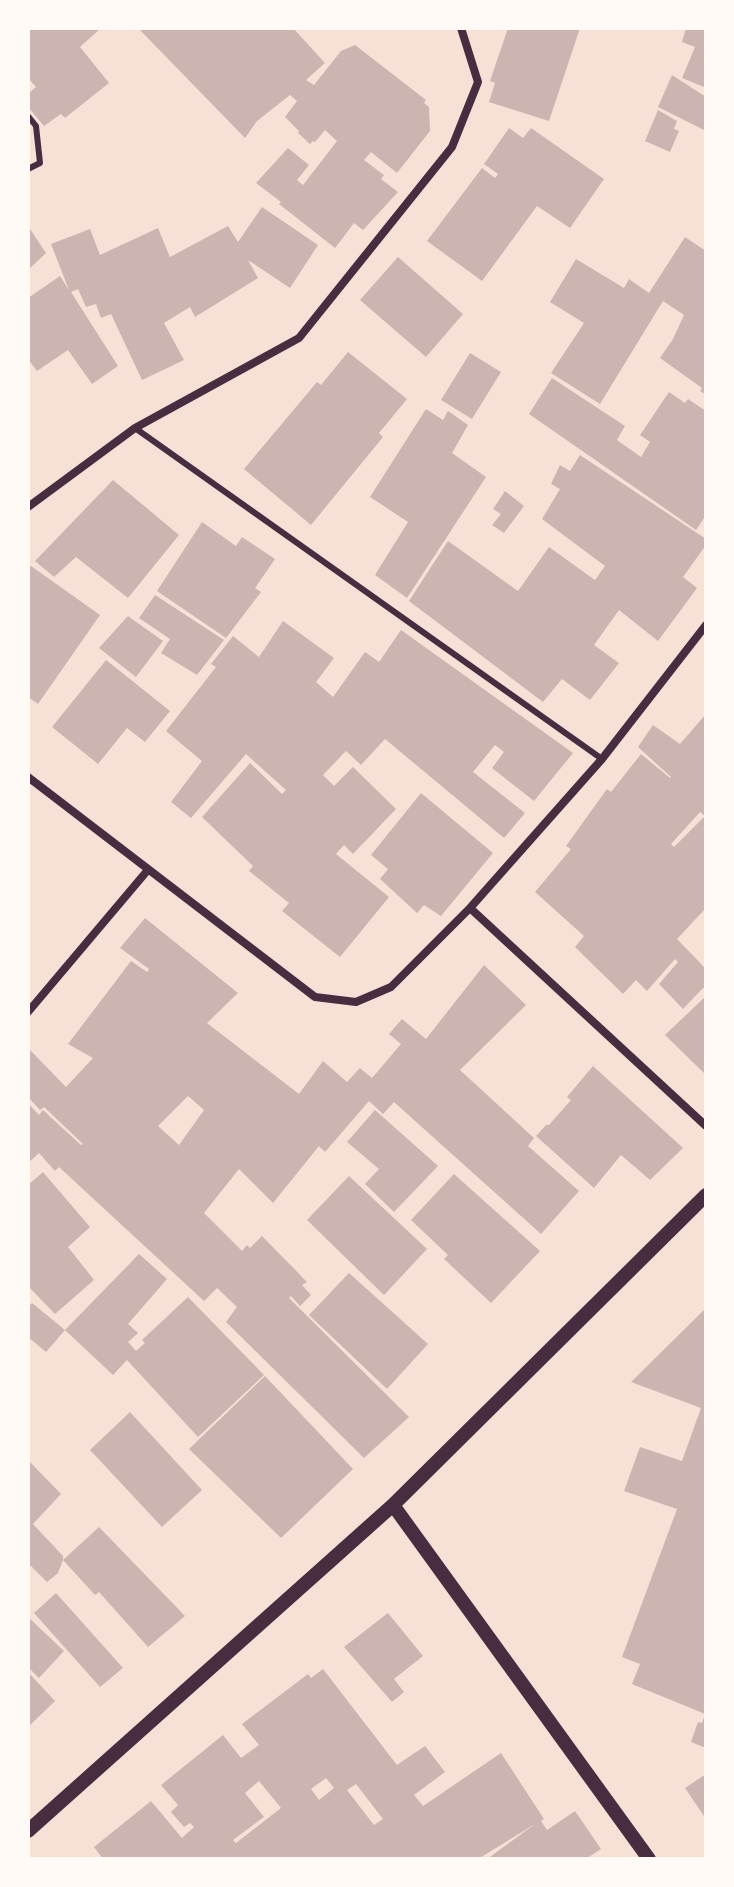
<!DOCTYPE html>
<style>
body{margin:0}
#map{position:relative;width:734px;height:1887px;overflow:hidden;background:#f7e1d7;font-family:Montserrat,sans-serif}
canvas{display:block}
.frame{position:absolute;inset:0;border:30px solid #fffaf5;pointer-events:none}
</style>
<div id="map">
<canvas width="734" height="1887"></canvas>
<div class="frame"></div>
</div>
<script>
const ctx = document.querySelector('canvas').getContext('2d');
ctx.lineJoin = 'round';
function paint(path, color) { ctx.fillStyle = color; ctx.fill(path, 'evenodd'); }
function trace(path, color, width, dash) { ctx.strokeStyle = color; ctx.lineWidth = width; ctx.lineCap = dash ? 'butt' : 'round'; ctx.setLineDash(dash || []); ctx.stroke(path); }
paint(new Path2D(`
 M30,28H101L80,47L109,83L65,118L61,114L44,126L28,107V94L36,87L28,78V30Z
 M138,28H293L325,63L306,80L314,85L341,51L355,45L426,100L424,103L429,107L430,131L397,173L371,152L364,160L384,175L381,179L398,192L363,230L354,223L335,248L279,204L281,202L256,183L288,148L309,165L297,180L303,185L337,141L325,130L315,142L313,141L310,144L298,133L299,131L285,117L297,101L290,95L257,121L245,138Z
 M508,28H580L549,121L489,102L495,83L490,81Z
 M686,28H706L704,87L682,78L695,47L682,42Z
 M672,75L706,97L704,130L658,107Z
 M658,110L677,121L674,129L679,131L670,152L645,141Z
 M509,128L523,138L531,128L604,179L570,228L537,206L482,281L427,241L482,168L495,178L498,174L484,164Z
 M262,207L318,245L290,288L248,260L258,278L195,317L190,307L164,323L184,360L142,380L111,314L101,318L96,304L86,307L78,289L71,292L118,366L92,384L68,350L37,371L28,359V298L60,276L69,290L51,244L90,229L100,255L158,228L170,257L228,226L238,242Z
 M28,226L46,253L28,270Z
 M685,237L706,251V395L700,391L702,388L660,358L673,339L684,315L663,301L600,404L551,373L584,323L550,302L576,259L624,288L629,279L649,293Z
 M398,257L463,314L426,357L360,300Z
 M348,352L407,399L379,433L383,437L311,525L244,469L317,382L321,385Z
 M470,353L501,372L472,419L441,400Z
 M552,378L625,426L617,440L641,457L650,442L640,435L669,392L685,403L688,399L706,411V515L696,530L529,414Z
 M426,409L443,420L448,411L468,425L452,453L486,477L407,598L375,575L408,522L370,497Z
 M580,455L706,539V545L683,577L697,588L658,641L619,610L594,645L619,663L590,700L562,679L543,702L409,601L448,541L518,591L549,547L595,580L605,566L542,519L560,489L551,484L560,465L570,471Z
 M113,480L179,535L128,598L76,557L54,577L35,561Z
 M505,491L524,506L504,533L492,525L501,514L493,509Z
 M202,522L236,546L242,537L275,559L255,588L261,592L226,638L157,591Z
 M31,566L100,615L38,704L28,697V570Z
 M155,595L224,640L197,675L161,653L170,639L139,618Z
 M128,616L163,641L136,677L99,648Z
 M283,621L334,658L316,682L333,697L365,652L379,662L401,630L573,753L534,801L492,768L504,752L495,745L473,772L525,813L504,838L385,739L361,765L346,751L323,775L334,786L353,767L396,809L353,854L344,845L336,854L389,897L340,957L282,911L289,903L249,871L253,866L202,817L250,763L282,794L286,790L246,754L191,818L171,802L202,761L166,731L216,667L211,664L233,636L259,657Z
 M106,660L170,711L145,742L127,728L98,764L52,727Z
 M706,714V908L677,939L706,969V990L703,988L683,1009L659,984L678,962L675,959L647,991L636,980L623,994L575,947L584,936L535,892L571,849L566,846L607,789L611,792L641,754L670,778L671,777L638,747L653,725L680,744ZM700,812L705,816L674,847L671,844Z
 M421,793L493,853L441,916L424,905L417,913L380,879L388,869L371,855Z
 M145,918L238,993L207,1023L299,1094L323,1061L347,1082L360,1068L372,1078L401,1044L389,1034L402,1019L426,1039L484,965L526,1005L460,1070L534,1138L528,1146L579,1191L541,1234L394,1102L383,1114L369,1101L325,1152L319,1146L273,1203L239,1169L204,1213L242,1251L247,1245L250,1248L262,1236L307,1282L302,1285L311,1295L300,1306L291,1296L289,1298L409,1417L364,1458L226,1322L237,1307L217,1288L204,1301L59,1167L55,1171L39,1153L28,1163V1103L39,1115L43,1110L81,1145L83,1144L44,1107L40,1110L28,1097V1052L30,1050L66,1087L93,1058L68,1044L131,961L147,972L149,969L120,948ZM188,1096L204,1110L179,1145L158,1126Z
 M706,996V1075L665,1035Z
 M593,1066L683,1148L650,1180L621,1155L594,1188L536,1136L546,1125H549L571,1100L567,1097Z
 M375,1110L438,1166L394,1212L365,1184L379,1169L347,1142Z
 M43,1172L90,1227L68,1247L94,1280L55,1314L28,1286V1185Z
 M454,1174L540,1251L491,1303L444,1259L448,1255L411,1220Z
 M349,1176L427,1249L384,1295L307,1220Z
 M139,1254L167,1279L128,1324L138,1333L128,1342L136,1351L145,1343L142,1340L188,1297L264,1375L198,1437L127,1360L113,1375L65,1330Z
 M349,1273L428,1344L387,1389L309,1315Z
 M32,1303L65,1330L46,1352L28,1337V1307Z
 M706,1308V1748L691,1742L698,1722L702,1723L705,1714L632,1684L640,1664L622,1657L677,1509L624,1491L640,1447L682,1461L701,1408L631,1382Z
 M265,1376L353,1469L281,1538L189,1449Z
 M130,1412L202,1490L162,1527L90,1450Z
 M28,1460L61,1494L33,1524L63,1556V1560L99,1527L185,1616L148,1647L99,1592L95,1595L63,1560L58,1573L47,1582L28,1563Z
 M56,1593L123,1668L100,1687L34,1613Z
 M388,1613L423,1656L394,1679L404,1692L392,1702L344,1647Z
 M28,1617L64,1651L39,1678L28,1667Z
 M323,1669L397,1765L425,1746L445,1772L414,1795L423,1806L501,1753L544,1819L541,1821L547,1830L575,1811L601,1849L586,1859H487L535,1824L478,1859H103L94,1847L151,1801L182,1838L194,1827L190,1823L184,1827L171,1812L178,1805L161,1785L223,1735L241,1758L259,1745L242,1724L308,1674L311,1678ZM326,1778L334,1788L319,1800L311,1789ZM259,1781L281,1808L236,1843L233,1840L264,1817L245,1793ZM356,1784L383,1819L374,1825L347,1790Z
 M28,1672L55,1701L28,1727Z
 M706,1774V1819L685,1788Z`), '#ccb4b1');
trace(new Path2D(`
 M28,116L36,126L40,163L28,169
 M135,428L602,759`), '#4a2c40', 6);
trace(new Path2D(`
 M28,507L135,428L299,338L452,147L478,82L461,28
 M28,777L315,997L356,1002L391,987L470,908L706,1126
 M470,908L602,759L706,625
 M28,1012L147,871`), '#4a2c40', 8);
trace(new Path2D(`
 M393,1505L649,1859
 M28,1831L393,1505L706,1195`), '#4a2c40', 14);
</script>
